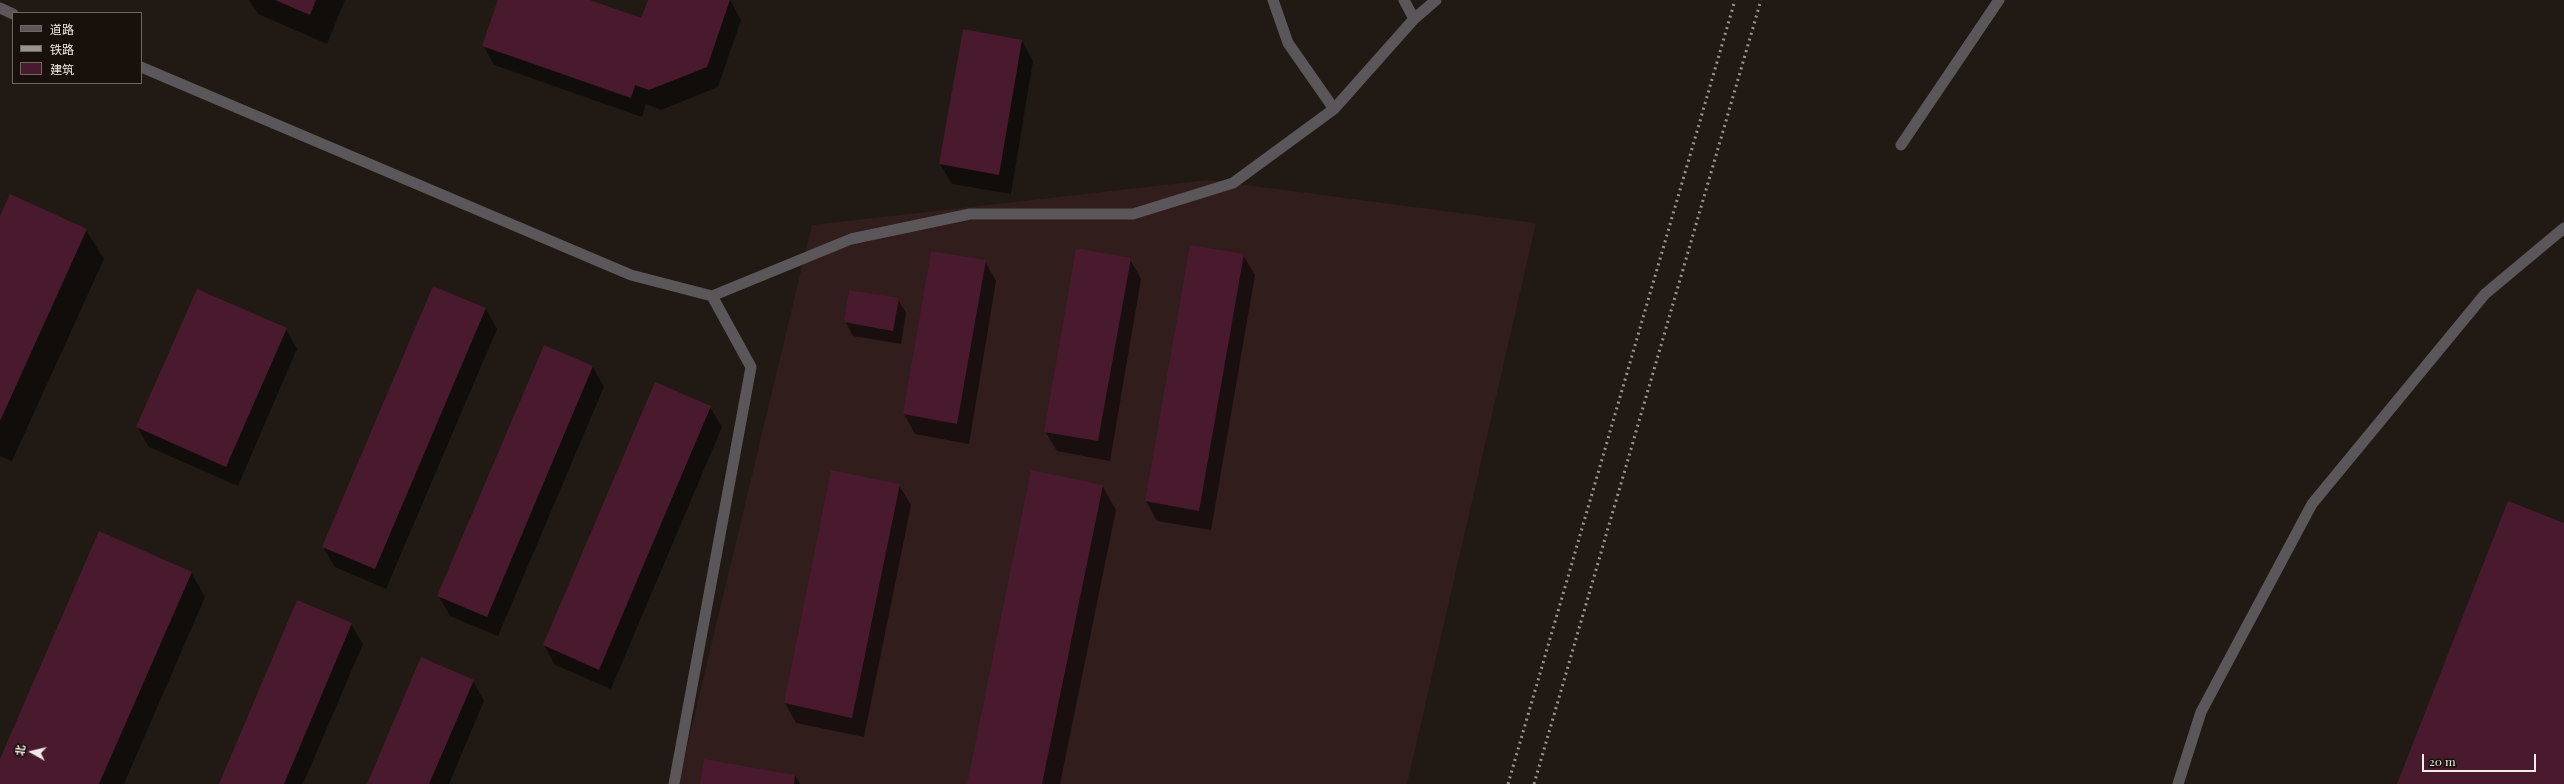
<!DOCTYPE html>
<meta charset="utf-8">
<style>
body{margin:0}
#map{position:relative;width:2564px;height:784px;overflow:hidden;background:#211a14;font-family:"Playfair Display","Noto Sans SC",serif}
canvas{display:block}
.legend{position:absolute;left:12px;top:12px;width:130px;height:72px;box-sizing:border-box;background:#18110b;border:1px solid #6e6863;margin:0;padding:5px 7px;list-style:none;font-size:12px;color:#f0ebe7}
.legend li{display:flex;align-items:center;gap:8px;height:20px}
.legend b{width:20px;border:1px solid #6e6863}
.north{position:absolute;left:12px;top:732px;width:40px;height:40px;-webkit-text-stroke:3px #18110b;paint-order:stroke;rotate:278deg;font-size:11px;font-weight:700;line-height:16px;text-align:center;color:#f0ebe7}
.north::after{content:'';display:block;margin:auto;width:14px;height:18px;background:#f0ebe7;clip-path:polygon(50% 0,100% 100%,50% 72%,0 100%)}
.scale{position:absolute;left:2422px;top:754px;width:114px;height:18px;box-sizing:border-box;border:2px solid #f0ebe7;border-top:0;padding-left:5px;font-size:12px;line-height:14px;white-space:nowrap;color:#f0ebe7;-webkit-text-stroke:3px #18110b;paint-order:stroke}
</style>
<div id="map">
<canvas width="2564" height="784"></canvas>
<ul class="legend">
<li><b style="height:5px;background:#5b5659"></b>道路</li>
<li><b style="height:5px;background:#9a948f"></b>铁路</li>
<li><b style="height:11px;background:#49192d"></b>建筑</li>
</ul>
<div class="north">北</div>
<div class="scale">20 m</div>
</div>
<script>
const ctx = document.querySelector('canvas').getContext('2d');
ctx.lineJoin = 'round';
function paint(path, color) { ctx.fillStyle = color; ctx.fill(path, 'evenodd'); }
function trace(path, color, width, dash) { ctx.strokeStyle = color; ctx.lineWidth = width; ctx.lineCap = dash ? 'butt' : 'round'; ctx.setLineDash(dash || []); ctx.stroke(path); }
paint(new Path2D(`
 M1208,180L1536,223L1407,784H678L812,225Z`), '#301d1c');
paint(new Path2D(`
 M249,0H345L327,44L258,14Z
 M499,0H587L642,19L649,0H730L741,20L718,87L661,110L646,104L642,117L494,65L483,45Z
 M1022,41L1033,61L1011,194L952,184L940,164Z
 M0,218L86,230L104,259L12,461L0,456Z
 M1243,255L1255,275L1211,530L1157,521L1146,501Z
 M1130,259L1141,279L1110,461L1057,451L1045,431Z
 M985,261L996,281L969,444L915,434L904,414Z
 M434,287L486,309L497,329L386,589L335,567L323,547Z
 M898,299L906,313L901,344L853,336L845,321Z
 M286,329L297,349L238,486L149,447L137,427Z
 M544,346L593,367L604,387L498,636L450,616L438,595Z
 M710,407L722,427L611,689L555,665L544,645Z
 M899,485L911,505L864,737L796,723L785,703Z
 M1102,485L1116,510L1060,784H968Z
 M191,572L205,597L124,784H0V761Z
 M351,624L363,644L303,784H220Z
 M473,681L484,701L449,784H368Z
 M795,775L800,784H701Z`), '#0007');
paint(new Path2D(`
 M275,0H316L310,15Z
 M498,0H590L641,18L648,0H730L707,67L649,90L635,85L631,98L482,46Z
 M963,29L1022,40L999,175L939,164Z
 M10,194L87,229L0,421V216Z
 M1190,245L1244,254L1199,511L1145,501Z
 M1076,248L1131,258L1098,441L1044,432Z
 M931,251L986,260L957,424L903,414Z
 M433,286L486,308L375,569L322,547Z
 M197,289L287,328L226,467L136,427Z
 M849,290L899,298L893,331L844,322Z
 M544,345L593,366L487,617L437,596Z
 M655,382L711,406L599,670L543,645Z
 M831,470L900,484L852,718L784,703Z
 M1031,470L1103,485L1042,784H967Z
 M2508,501L2564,523V784H2397Z
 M99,531L192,572L99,784H0V759Z
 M297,600L352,623L284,784H219Z
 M421,657L474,680L429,784H367Z
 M704,759L795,775L794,784H700Z`), '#49192d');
trace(new Path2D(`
 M1273,0L1288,43L1334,109
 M1404,0L1414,19
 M0,8L13,14
 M141,67L631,275L712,296L851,239L970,214H1133L1233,183L1334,109L1414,19L1436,0
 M1901,145L1999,0
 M674,784L751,367L712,296
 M2178,784L2201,712L2312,504L2485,294L2564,228`), '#5b5659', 11);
trace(new Path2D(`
 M1508,784L1735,0
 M1534,784L1761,0`), '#9a948f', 3, [2, 4]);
</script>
